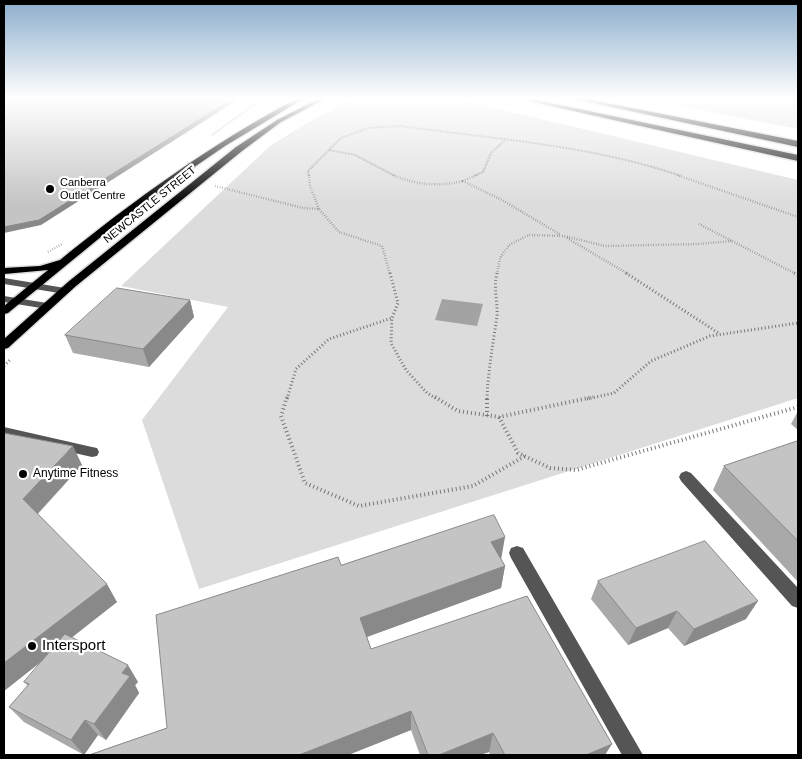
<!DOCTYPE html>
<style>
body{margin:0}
#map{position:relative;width:802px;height:759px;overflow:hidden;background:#fff;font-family:Arial,sans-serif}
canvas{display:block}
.frame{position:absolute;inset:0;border:5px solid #000;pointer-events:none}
</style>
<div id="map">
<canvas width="802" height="759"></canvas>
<div class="frame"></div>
</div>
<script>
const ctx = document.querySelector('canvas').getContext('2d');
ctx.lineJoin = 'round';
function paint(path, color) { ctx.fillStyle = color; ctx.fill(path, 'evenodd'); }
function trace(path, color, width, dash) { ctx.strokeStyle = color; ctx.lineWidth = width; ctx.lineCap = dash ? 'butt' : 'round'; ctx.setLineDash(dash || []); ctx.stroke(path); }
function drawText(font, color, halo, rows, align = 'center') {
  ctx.font = font + ' Arial,sans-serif'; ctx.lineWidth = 4.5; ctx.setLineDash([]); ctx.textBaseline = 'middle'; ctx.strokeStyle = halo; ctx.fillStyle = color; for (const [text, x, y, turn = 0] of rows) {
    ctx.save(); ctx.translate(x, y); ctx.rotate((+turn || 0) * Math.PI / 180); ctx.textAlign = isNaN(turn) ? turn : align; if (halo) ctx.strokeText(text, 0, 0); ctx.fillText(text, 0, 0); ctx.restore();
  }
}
paint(new Path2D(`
 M354,99H457L798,180V398L199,589L142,420L228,307L121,286L270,146L309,122Z
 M645,99H798V129Z`), '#dcdcdc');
paint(new Path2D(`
 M442,299L483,304L477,326L435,320Z`), '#a3a3a3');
const major = new Path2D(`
 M296,99H303L225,146L187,172L113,227L8,313L4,314V306L48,270L4,274V268L40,266L60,260C134,200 211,144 296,99Z
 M318,99H325L281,122L242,151L76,286L8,348L4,349V339L68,282L236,147L277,120Z`);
const highway = new Path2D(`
 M519,99H532L798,155V161Z
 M574,99H587L798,141V147Z`);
trace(major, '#dbdbdb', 3);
trace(highway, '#dbdbdb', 3);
trace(new Path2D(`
 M485,99L511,105
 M212,135L262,99
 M329,150L355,155L395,176
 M309,176L308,171L341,138L368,128L400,126C494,139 591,145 681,176
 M474,176L483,172L491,153L505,140`), '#777', 2, [0.5, 1]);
trace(new Path2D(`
 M309,175L310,186L319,209
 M393,175C416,185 439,187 463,181
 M477,175L463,181L502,200L561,235
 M677,175L798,217
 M215,186L303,208L319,209L339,232L382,246L390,274
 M699,224L796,274
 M567,238L628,274
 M48,252L62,244
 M497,274L500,258L509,245L529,235L564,236L605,246L698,244L732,241`), '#777', 2.5, [0.5, 2]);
trace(new Path2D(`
 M390,273L398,303L392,318L391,343L406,370L427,393L437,399
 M626,273L720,334
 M794,273L798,275
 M4,366L11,359
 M287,399L296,369L329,339L392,318
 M487,399C488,371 493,344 497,316C498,300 493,290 497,273
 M587,399L614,393L651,361L710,336L798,323`), '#777', 3, [1, 2.5]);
trace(new Path2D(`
 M287,397L281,416L305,483L359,506L473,486L525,456
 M435,397L458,411L499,417L593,397
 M487,416V397
 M499,417L518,453L550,468L576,470L798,407`), '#777', 4, [1, 3]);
paint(new Path2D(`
 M4,278L65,288L70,291L65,294L4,284Z
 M4,296L47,303L52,306L47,309L4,302Z
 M4,427L92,447L97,448L99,452L97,456L92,457L4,437Z
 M686,471L691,473L798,588V608L792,606L681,481L679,477L681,473Z
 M517,546L523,548L643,755H622L511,558L509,553L511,548Z`), '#555');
paint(major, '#000');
paint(highway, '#000');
paint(new Path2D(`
 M190,300L194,317L149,367L73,353L65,335Z
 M798,411V430L791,424Z
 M4,433L82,465L38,514L117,602L71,637L138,682L135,685L139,693L106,740L98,735L84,755L24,722L9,707L28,686L24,682L44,659L4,691Z
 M798,441V582L713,490L724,466Z
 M501,560L505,566L501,588L367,637L371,649L605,755H490L489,752L480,755H420L411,730L348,755H89L167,728L341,565Z
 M598,581L746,619L684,646L668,628L628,645L591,599Z`), '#a9a9a9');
paint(new Path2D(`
 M232,99H239L41,225L4,233V227Z
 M190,300L194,317L149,367L143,349Z
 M73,446L82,465L34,517L23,499Z
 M505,537L501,560L487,564L491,542Z
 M505,566L501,588L361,639L360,618Z
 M107,584L117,602L4,691V663Z
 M758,601L746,619L684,646L694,629Z
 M677,611L668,628L628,645L636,628Z
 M128,665L138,682L135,685L139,693L106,740L94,724L122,673Z
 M411,711V730L348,755H299Z
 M85,720L98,735L84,755L71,740Z
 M493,733L489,752L480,755H439Z
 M612,744L605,755H586Z`), '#898989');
const building = new Path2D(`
 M4,99H232L39,220L4,227Z
 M117,288L190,300L143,349L65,335Z
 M4,433L73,446L23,499L107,584L4,663Z
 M798,441V541L724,466Z
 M494,515L505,537L491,542L505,566L360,618L371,649L527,596L612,744L586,755H505L493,733L439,755H428L411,711L299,755H89L167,728L156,615L338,557L341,565Z
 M705,541L758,601L694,629L677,611L636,628L598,581Z
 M65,634L128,665L122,673L130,676L94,724L85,720L71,740L9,707L29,684L24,682Z`);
paint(building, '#c4c4c4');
trace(building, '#898989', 1);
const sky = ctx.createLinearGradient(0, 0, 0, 205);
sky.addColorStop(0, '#8cadcc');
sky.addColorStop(0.48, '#fff');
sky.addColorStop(1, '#ffffff00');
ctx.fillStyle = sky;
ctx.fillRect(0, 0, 802, 205);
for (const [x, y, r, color] of [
 [50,189,5,"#000"],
 [23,474,5,"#000"],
 [32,646,5,"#000"]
]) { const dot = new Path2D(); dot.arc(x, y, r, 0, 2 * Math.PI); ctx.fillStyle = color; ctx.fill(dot); trace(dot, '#fff', 2); }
drawText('11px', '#000', '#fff', [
 ["Canberra",60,183],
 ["Outlet Centre",60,196]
], 'left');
drawText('11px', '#000', '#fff', [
 ["NEWCASTLE STREET",150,205,-39]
]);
drawText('12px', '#000', '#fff', [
 ["Anytime Fitness",33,474]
], 'left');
drawText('15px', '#000', '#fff', [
 ["Intersport",42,646]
], 'left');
</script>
